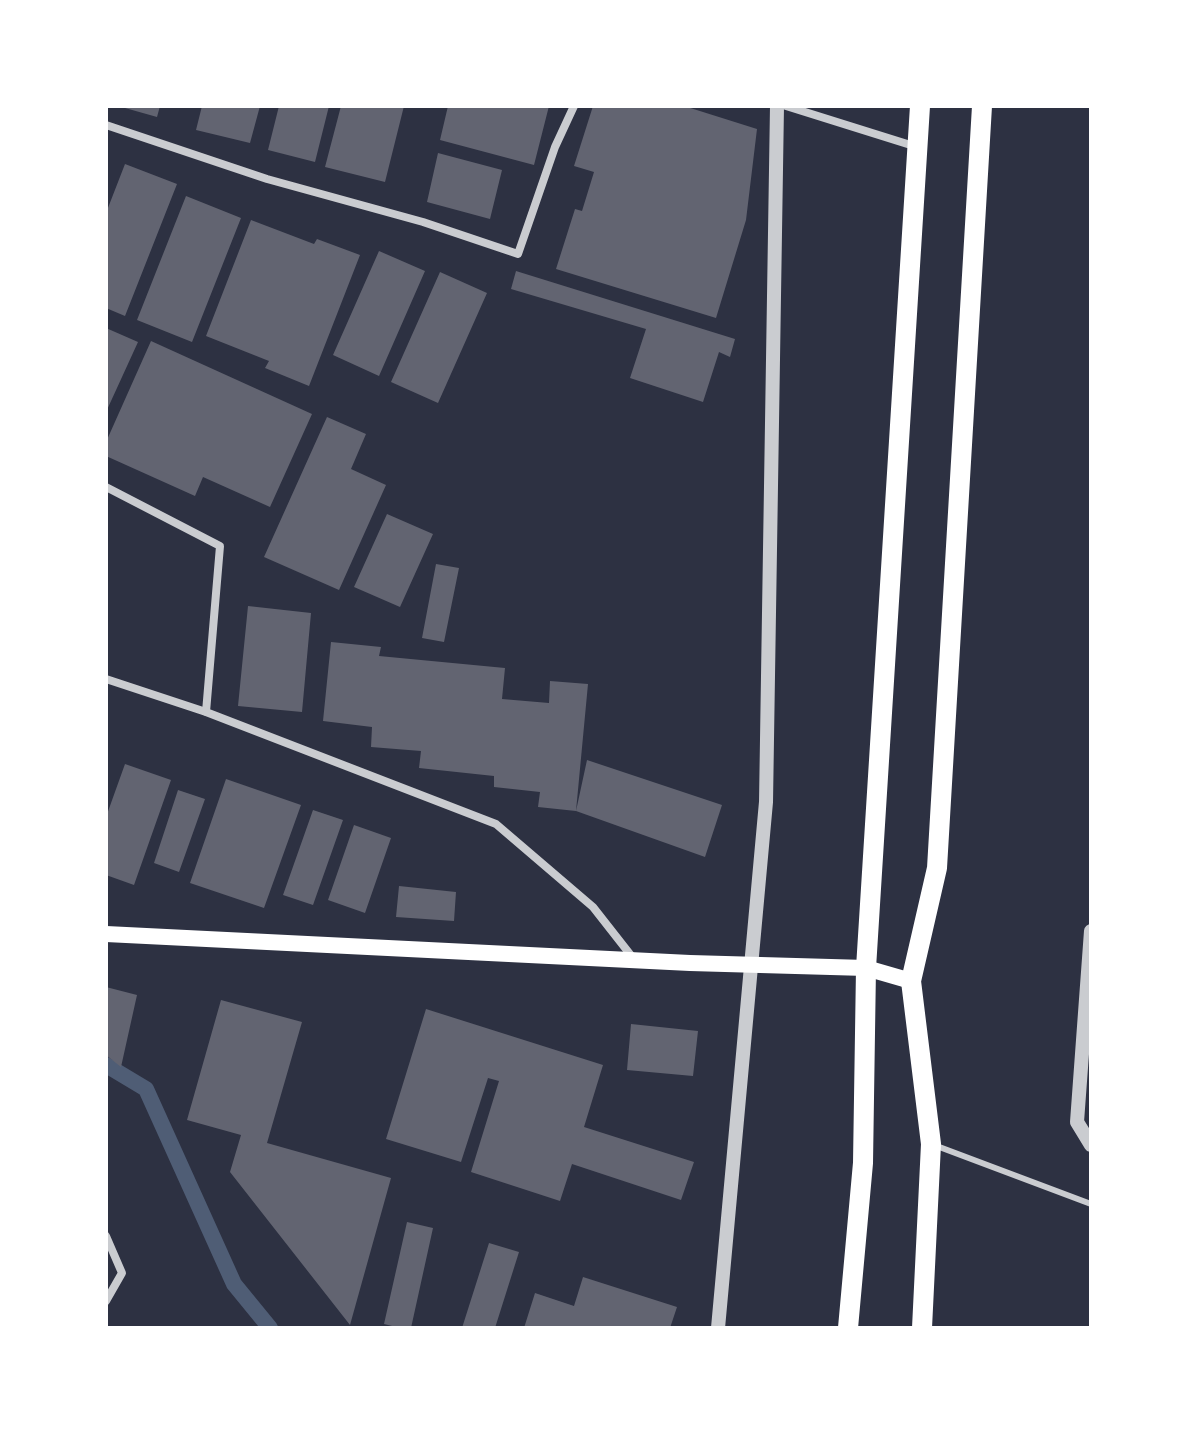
<!DOCTYPE html>
<style>
body{margin:0}
#map{position:relative;width:1197px;height:1434px;overflow:hidden;background:#2d3142;font-family:"IBM Plex Sans",sans-serif}
canvas{display:block}
.frame{position:absolute;inset:0;border:108px solid #fff;pointer-events:none}
</style>
<div id="map">
<canvas width="1197" height="1434"></canvas>
<div class="frame"></div>
</div>
<script>
const ctx = document.querySelector('canvas').getContext('2d');
ctx.lineJoin = 'round';
function trace(path, color, width, dash) { ctx.strokeStyle = color; ctx.lineWidth = width; ctx.lineCap = dash ? 'butt' : 'round'; ctx.setLineDash(dash || []); ctx.stroke(path); }
function paint(path, color) { ctx.fillStyle = color; ctx.fill(path, 'evenodd'); }
trace(new Path2D(`
 M106,1065L146,1089L234,1284L270,1328`), '#4f5d75', 16);
paint(new Path2D(`
 M118,106H160L157,117Z
 M202,106H260L250,143L196,130Z
 M279,106H329L315,162L268,150Z
 M341,106H404L385,182L325,167Z
 M448,106H549L534,165L440,140Z
 M593,106H684L757,129L746,220L716,318L556,269L575,209L582,211L594,172L574,166Z
 M438,153L502,170L490,219L427,202Z
 M125,164L177,184L125,316L106,308V213Z
 M186,196L241,218L192,342L137,320Z
 M251,220L314,244L317,239L360,255L309,386L265,368L269,361L206,336Z
 M379,251L425,271L379,376L333,355Z
 M516,271L735,339L730,357L719,352L703,402L630,378L646,329L511,289Z
 M440,272L487,293L438,403L391,382Z
 M106,328L138,342L106,412Z
 M151,341L312,414L270,507L203,477L195,496L106,456V442Z
 M327,417L366,434L351,469L386,485L339,590L264,557Z
 M387,514L433,534L400,607L354,587Z
 M436,564L459,568L444,642L422,638Z
 M248,606L311,613L302,712L238,706Z
 M331,642L381,647L379,656L505,668L502,699L549,703L550,681L588,684L576,811L538,807L540,792L494,787V776L419,768L421,751L371,747L372,727L323,721Z
 M587,760L722,805L705,857L576,811Z
 M125,764L171,780L134,885L106,875V817Z
 M226,779L301,805L264,908L190,883Z
 M178,790L205,799L179,872L154,863Z
 M313,810L343,820L313,905L283,895Z
 M354,825L391,838L365,913L328,900Z
 M399,886L456,892L454,921L396,917Z
 M106,987L137,995L121,1067L106,1055Z
 M221,1000L302,1022L267,1143L391,1178L350,1325L230,1172L241,1135L187,1120Z
 M426,1009L603,1065L584,1127L694,1162L681,1200L572,1164L560,1201L471,1172L499,1081L488,1078L461,1162L386,1139Z
 M631,1024L698,1031L693,1076L627,1070Z
 M407,1222L433,1228L411,1328H400L384,1324Z
 M489,1243L519,1252L495,1328H462Z
 M583,1277L677,1307L670,1328H524L535,1293L574,1306Z`), '#626471');
trace(new Path2D(`
 M934,1145L1091,1204`), '#caccd0', 6);
trace(new Path2D(`
 M786,106L917,147
 M106,125L267,179L423,222L518,254L555,147L574,106
 M106,487L220,546L206,712
 M106,679L206,712L496,824L593,907L633,958
 M106,1236L122,1273L106,1301`), '#caccd0', 8);
trace(new Path2D(`
 M1091,931L1077,1122L1091,1145
 M718,1328L766,802L777,106`), '#caccd0', 14);
trace(new Path2D(`
 M106,934L690,963L866,968L911,981`), '#fff', 16);
trace(new Path2D(`
 M848,1328L863,1163L866,968L920,106
 M922,1328L931,1144L911,981L937,868L982,106`), '#fff', 20);
</script>
